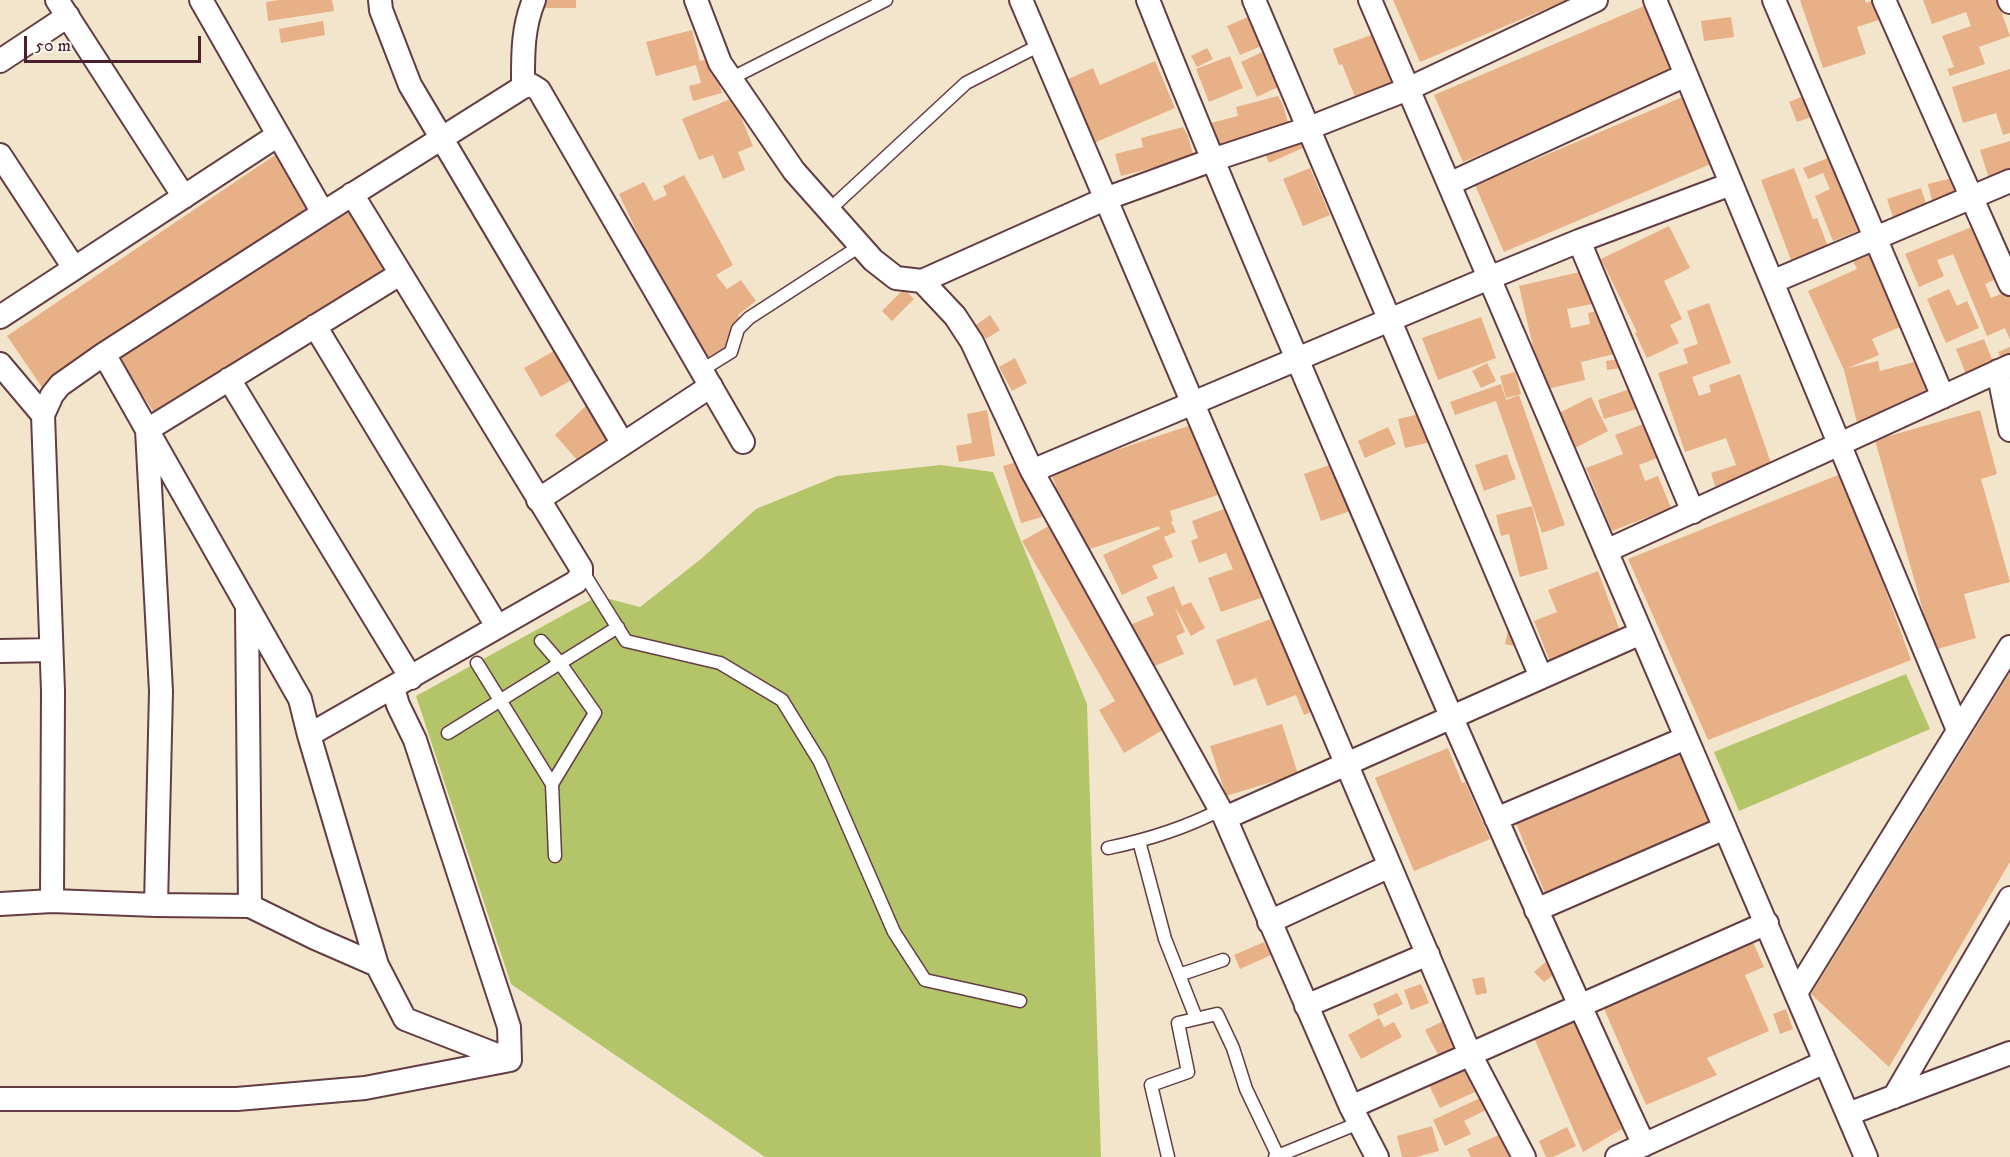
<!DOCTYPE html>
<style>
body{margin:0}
#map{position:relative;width:2010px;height:1157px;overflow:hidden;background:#f3e5cc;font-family:"IM FELL DW Pica",serif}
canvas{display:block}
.scale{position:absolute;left:24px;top:36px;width:177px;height:27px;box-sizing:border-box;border:3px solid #4a1f2b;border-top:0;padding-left:8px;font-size:18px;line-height:21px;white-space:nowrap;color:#4a1f2b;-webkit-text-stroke:4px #fdfcf7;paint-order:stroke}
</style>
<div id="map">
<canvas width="2010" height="1157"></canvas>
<div class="scale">50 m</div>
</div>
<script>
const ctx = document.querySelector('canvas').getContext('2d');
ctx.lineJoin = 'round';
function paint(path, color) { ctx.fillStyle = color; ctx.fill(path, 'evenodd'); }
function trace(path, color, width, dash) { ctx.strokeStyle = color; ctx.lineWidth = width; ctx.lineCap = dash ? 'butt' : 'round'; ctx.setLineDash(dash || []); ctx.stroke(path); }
paint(new Path2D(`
 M941,465L993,472L1087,704L1101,1157H765L511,984L416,696L598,596L640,607L701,559L756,509L837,476Z
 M1906,674L1930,729L1739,811L1714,752Z`), '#b3c568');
paint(new Path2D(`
 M279,0H332L334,11L268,21L266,2Z
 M539,0H576V8H539Z
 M1393,0H1567L1420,62Z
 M1800,0H1865L1866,3L1874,0L1891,16L1857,27L1866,54L1823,68Z
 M1923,0H1997L2010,36L1979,47L1985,64L1950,76L1947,69L1954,67L1942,36L1971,26L1966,12L1932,24Z
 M1644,6L1673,73L1463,162L1434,95Z
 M1255,14L1268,43L1240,55L1227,26Z
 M1731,17L1734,37L1704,41L1701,21Z
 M323,21L325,35L281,43L279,29Z
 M692,30L700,61L712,58L722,93L693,101L689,86L701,83L696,65L656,76L646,42Z
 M1374,34L1393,83L1355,97L1342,64L1339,65L1333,49Z
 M1207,48L1213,59L1197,67L1191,56Z
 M1262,52L1278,87L1257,97L1241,62Z
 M1230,56L1243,88L1209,102L1196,69Z
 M1155,61L1175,108L1094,143L1066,80L1093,68L1100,85Z
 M2010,69V133L2003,135L1996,113L1963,123L1952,87Z
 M1809,94L1817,115L1797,122L1789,102Z
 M1278,96L1283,105L1289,126L1217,146L1211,123L1238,116L1236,107Z
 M1685,96L1713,163L1504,252L1475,185Z
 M733,98L753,146L738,152L745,170L723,179L713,155L699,160L682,119Z
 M1183,127L1188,136L1194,157L1121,176L1115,154L1143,147L1141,138Z
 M1300,135L1305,147L1269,163L1264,151Z
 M2010,141V182L1992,188L1980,150Z
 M275,155L311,209L44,390L7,336Z
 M1833,156L1863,229L1833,241L1815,196L1830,189L1823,173L1808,179L1803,168Z
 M1310,168L1330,215L1303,226L1283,179Z
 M1794,168L1813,219L1817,218L1834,262L1797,276L1761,180Z
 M684,175L733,265L716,275L727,289L741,280L756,301L738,315L741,321L729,348L710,360L689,328L642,243L619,194L644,182L654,201L667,195L663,186Z
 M1952,178L1957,199L1933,205L1928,184Z
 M1921,188L1928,210L1898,232L1887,199Z
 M351,211L390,274L157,417L116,355Z
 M1979,224L2001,277L1985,284L1991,298L2008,291L2010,296V340L2005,328L1987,336L1953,254L1937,260L1944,276L1919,287L1905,254Z
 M1669,226L1690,268L1664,281L1682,319L1670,325L1679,343L1647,358L1635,333L1637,332L1601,259Z
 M1867,242L1897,310L1893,312L1900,327L1872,339L1879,355L1848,368L1878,361L1880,371L1922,360L1933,404L1857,423L1844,370L1808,291L1857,269L1848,250Z
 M1584,271L1592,304L1567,309L1571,328L1590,324L1588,313L1604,309L1614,354L1581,362L1585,380L1543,390L1519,286Z
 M904,289L914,299L892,321L882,311Z
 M1949,289L1957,306L1967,301L1979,328L1946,343L1927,299Z
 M1709,303L1731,363L1692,377L1699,396L1711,392L1709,385L1740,374L1773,469L1716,489L1711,473L1736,465L1726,438L1685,452L1658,373L1688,363L1683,349L1698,344L1687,311Z
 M990,315L1000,330L986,339L976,325Z
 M1481,317L1496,358L1438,380L1422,338Z
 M1984,339L1995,367L1967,377L1956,349Z
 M2010,347V369L2006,371L1998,352Z
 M554,351L570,381L541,397L524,368Z
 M1015,358L1027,383L1012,391L999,367Z
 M1619,359L1621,368L1607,370L1606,361Z
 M1487,363L1496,381L1481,388L1472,371Z
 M1515,372L1521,394L1506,398L1500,376Z
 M1501,384L1506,400L1519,395L1565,525L1542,533L1496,401L1455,415L1450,402Z
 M1633,388L1640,408L1604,419L1598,400Z
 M1591,397L1608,431L1575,448L1557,414Z
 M587,405L618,439L585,469L555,435Z
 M987,410L995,456L959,462L956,446L972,443L967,414Z
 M1980,410L1997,474L1981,479L2010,582L1964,594L1976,638L1934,650L1875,440Z
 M1424,413L1431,442L1405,448L1398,419Z
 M1194,424L1218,495L1170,511L1173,521L1171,522L1176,532L1164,537L1173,557L1152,566L1158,578L1122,595L1103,555L1160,529L1159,526L1078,553L1051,472Z
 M1643,424L1657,458L1639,465L1645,481L1658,476L1671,508L1612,531L1586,468L1623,454L1615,435Z
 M1388,427L1396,444L1365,458L1358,441Z
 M1507,454L1516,479L1484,491L1475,465Z
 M1024,460L1042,517L1021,523L1003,466Z
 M1338,462L1356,509L1321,521L1304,474Z
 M1843,473L1911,660L1708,740L1628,559Z
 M1232,506L1266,596L1221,612L1208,578L1233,569L1226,553L1199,563L1191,541L1198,538L1192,521Z
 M1532,506L1548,569L1520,577L1509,534L1501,536L1496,515Z
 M1049,526L1166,728L1124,753L1099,710L1115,701L1022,541Z
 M1598,571L1625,645L1554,672L1534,621L1557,612L1548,590Z
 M1174,586L1182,606L1191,602L1205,628L1191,636L1174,605L1185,632L1176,636L1184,654L1150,668L1132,624L1154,615L1146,597Z
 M1281,615L1321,708L1304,715L1296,695L1267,706L1256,678L1234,686L1216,640Z
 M1509,626L1536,632L1532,650L1505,644Z
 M2010,673V862L1889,1067L1811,994Z
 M1282,724L1298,774L1226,796L1210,746Z
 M1448,748L1462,783L1465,782L1490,839L1414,871L1375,778Z
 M1679,748L1713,829L1547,898L1513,816Z
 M1751,938L1764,967L1745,975L1769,1031L1707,1058L1717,1075L1646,1105L1602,1004Z
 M1264,942L1271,955L1240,969L1234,955Z
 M1547,961L1557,972L1544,982L1534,972Z
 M1484,977L1487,993L1476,995L1472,979Z
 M1421,984L1429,1003L1411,1010L1404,990Z
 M1397,993L1403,1004L1378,1016L1373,1004Z
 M1786,1009L1793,1029L1780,1034L1773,1014Z
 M1451,1017L1468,1049L1442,1062L1425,1030Z
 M1572,1017L1622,1129L1583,1152L1532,1033Z
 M1379,1018L1384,1027L1394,1022L1402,1037L1361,1059L1348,1035Z
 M1463,1066L1475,1092L1440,1108L1428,1083Z
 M1480,1098L1486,1110L1464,1121L1471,1134L1445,1146L1433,1120Z
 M1432,1126L1439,1151L1416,1157H1402L1397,1136Z
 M1567,1127L1576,1146L1553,1157H1546L1539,1141Z
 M1499,1135L1509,1157H1471L1467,1149Z`), '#e8b087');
const service = new Path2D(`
 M730,79L886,0
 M829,210L966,83L1040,45
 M702,370L731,352L738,329L749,318L860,246
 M581,569L626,641L720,663L782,700L820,762L894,932L925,980L1020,1001
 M541,641L560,663L595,713L552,784
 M477,663L552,784L555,856
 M448,733L618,627
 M1139,841L1165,939L1196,1018
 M1108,848C1147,840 1185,828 1220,810
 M1179,975L1223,960
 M1168,1157L1151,1085L1188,1072L1178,1023L1217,1014L1233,1048L1246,1089L1278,1156
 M1275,1157L1359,1123`);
const minor = new Path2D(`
 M57,0L184,197
 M201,0L323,213
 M380,0L381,10L410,85L623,444
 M696,0L720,63L794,171L873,260L896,278L922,281L955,316L972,342L1032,471L1225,818
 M1021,0L1470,1054L1524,1157
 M1148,0C1215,169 1287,336 1359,503C1451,718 1545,932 1644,1145
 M1254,0L1541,677
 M1370,0L1866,1157
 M1655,0L1958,730
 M1774,0L1943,397
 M1884,0L2010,284
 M2009,0L2010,2
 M0,61L68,16
 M523,87C523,57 522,29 534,0
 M0,155L74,268
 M1449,184L1686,75
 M1579,241L1693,512
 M922,281L1105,199L1212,160L1309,128L1408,89L1596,0
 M1772,282L2010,181
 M0,317L278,135
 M315,326L497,626
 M0,364L43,415
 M1998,371L2010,430
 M229,379L411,678
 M1032,471L1489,278L1579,241L1731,184
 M538,500L711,386
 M1606,551L2010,366
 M247,608L250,906
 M0,651L51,650
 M309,735L576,582L581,575V568L352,194
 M1496,819L1686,738
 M52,901L53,691L43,415L52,395L60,385L104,354L323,213L523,87L531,85L539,90L743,442
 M0,904L52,901L156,905L250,906L315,938L377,965L309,735L300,699L104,354
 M156,905L161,691L147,430L400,274
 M1536,910L1725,828
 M1269,922L1390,866
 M377,965L405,1019L510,1060
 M1796,993L2010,647
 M1306,1006L1428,954
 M1894,1097L2010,898
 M0,1099H237L365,1088L510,1060L509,1027L415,740L398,705L393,688
 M1351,1107L1767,923
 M1848,1114L2010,1053
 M1377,1157L1351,1107L1225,818L1641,633
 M1617,1157L1825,1062`);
trace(service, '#633d43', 15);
trace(minor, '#633d43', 26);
trace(service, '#fff', 12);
trace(minor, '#fff', 22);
</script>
